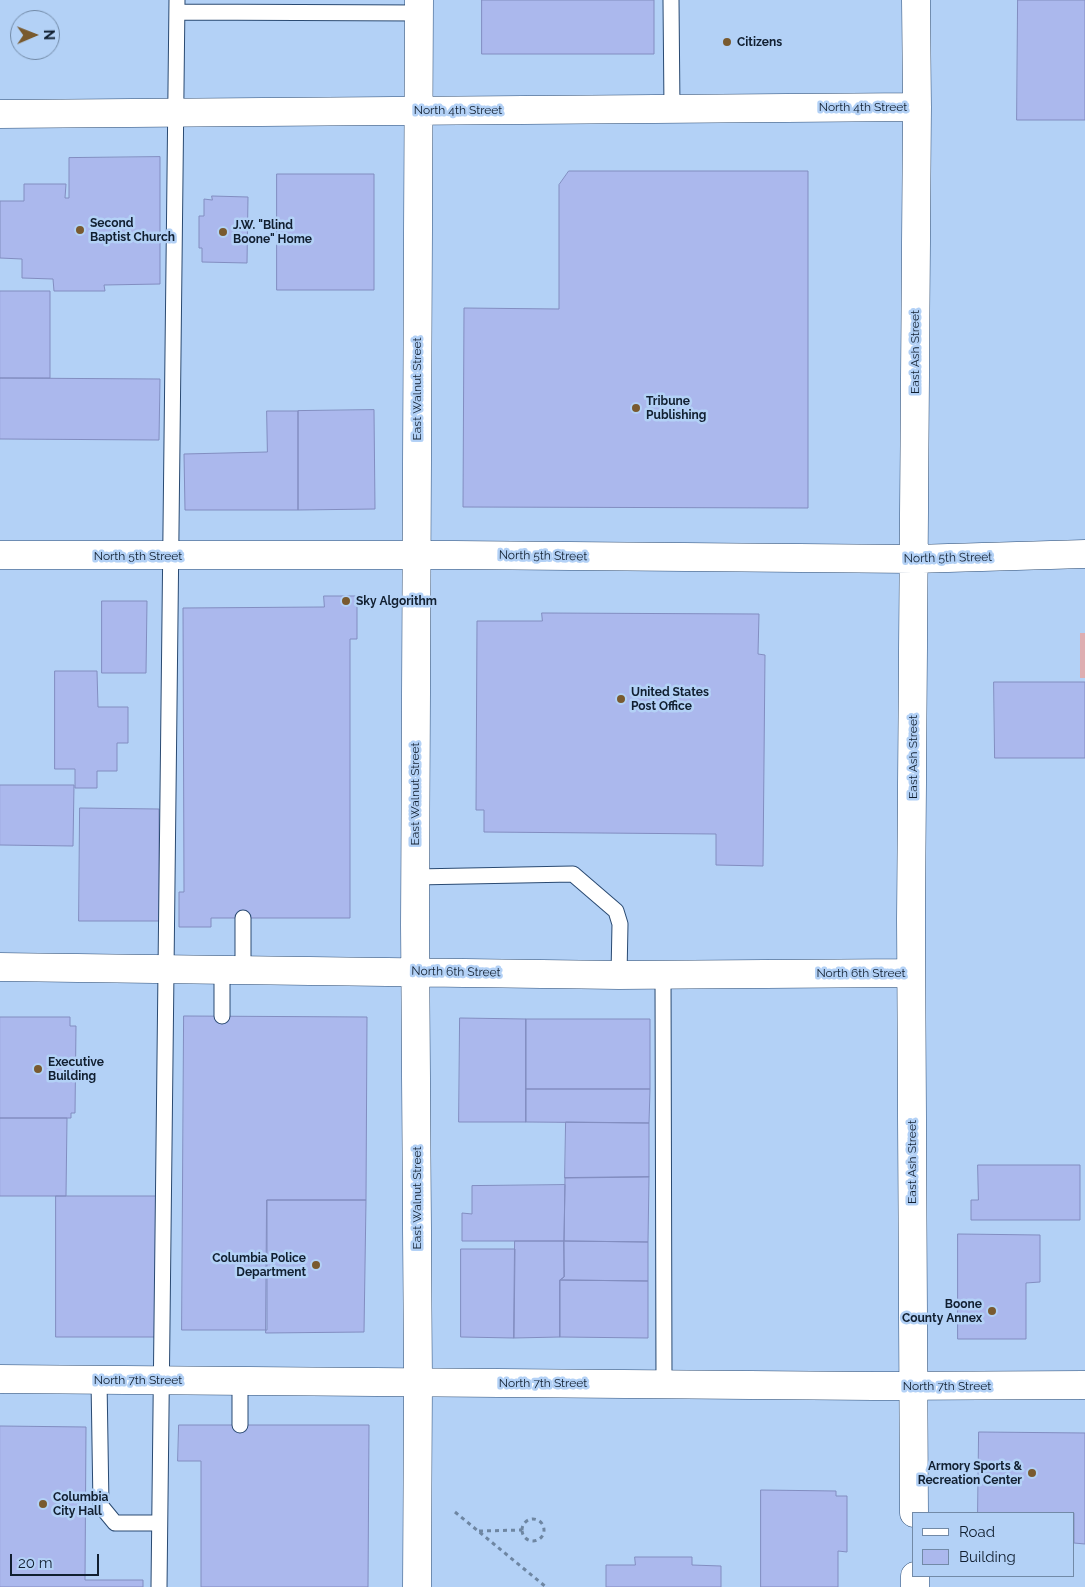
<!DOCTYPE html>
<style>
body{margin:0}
#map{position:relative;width:1085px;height:1587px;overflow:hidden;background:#b3d1f6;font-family:Raleway,sans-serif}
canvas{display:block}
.legend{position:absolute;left:912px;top:1512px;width:162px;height:65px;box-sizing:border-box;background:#b3d1f6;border:1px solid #728aa7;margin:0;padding:6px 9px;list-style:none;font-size:15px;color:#111f30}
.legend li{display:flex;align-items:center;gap:10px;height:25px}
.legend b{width:25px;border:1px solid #728aa7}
.north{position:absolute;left:10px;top:10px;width:50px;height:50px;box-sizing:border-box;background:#b3d1f6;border:1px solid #728aa7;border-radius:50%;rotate:89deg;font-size:14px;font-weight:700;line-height:20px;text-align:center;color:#111f30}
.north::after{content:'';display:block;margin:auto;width:18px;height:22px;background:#795a2f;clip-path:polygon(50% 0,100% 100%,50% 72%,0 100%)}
.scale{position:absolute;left:10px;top:1554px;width:89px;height:22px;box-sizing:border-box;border:2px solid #111f30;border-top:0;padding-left:6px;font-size:15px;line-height:18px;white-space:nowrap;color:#111f30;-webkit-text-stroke:4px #b3d1f6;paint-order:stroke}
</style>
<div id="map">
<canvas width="1085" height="1587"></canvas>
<ul class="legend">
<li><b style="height:6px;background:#fff"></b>Road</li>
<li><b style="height:14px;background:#abb8ed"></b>Building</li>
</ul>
<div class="north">N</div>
<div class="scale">20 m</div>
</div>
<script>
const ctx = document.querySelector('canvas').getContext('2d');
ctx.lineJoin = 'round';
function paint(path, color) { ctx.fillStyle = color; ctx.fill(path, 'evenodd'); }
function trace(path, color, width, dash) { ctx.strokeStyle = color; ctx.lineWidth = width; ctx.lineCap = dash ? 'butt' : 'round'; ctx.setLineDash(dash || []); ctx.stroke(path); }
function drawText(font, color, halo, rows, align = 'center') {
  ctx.font = font + ' Raleway,sans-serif'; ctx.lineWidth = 5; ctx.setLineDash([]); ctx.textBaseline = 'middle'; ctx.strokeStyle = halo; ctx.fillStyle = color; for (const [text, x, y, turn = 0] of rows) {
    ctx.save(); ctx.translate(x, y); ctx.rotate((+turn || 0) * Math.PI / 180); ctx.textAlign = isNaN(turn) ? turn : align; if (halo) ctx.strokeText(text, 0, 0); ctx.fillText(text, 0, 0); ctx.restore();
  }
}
paint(new Path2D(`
 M1080,633H1085V678H1080Z`), '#deaeb1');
const building = new Path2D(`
 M482,0H654V54H482Z
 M1018,0H1085V120H1017Z
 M160,157V284L104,285L105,291H54L53,279L22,278V259L0,258V201H24V184H66L65,198H69V158Z
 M569,171H808V508L463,507L464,308L559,309V185Z
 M277,174H374V290H277Z
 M212,196L248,197L247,263L202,262V248H199V216H204V199L212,200Z
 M0,291H50V378H0Z
 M0,378L160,379L159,440L0,439Z
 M374,410L375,509L298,510V411Z
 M267,411H298V510H185L184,454L267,452Z
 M324,596H357V639H350V918H211V927H179V892H184L183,608L324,607Z
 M102,601H147L146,673H102Z
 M542,613L759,614L758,654L765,655L763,866L716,865V834L484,832V810H476L477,621H542Z
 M55,671H97L98,707H128V743H117V771H97V788H75V769H55Z
 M994,682H1085V758H995Z
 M0,785H74L73,846L0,845Z
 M80,808L159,809V921H79Z
 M184,1016L367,1017L366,1200H267V1330H182Z
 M0,1017H70V1026H76L75,1113H71V1118H0Z
 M460,1018L526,1019V1122H459Z
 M526,1019H650V1089H526Z
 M526,1089H650L649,1123L526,1122Z
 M0,1118H67L66,1196H0Z
 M566,1122L649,1123V1177L565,1178Z
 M978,1165H1080V1220H971V1200H978Z
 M649,1177L648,1242L564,1241L565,1178Z
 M565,1185L564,1241H462V1213L472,1214V1186Z
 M56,1196H157L156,1337H56Z
 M267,1200H366L364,1332L266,1333Z
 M958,1234L1040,1235V1282L1026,1283V1339H958Z
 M515,1241H564V1277L560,1280V1337L514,1338Z
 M564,1241L648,1242V1281L560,1280L564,1277Z
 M461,1249H515L514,1338L461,1337Z
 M560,1280L648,1281V1338L560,1337Z
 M179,1425H369L368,1587H201V1461H178Z
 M0,1426L86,1427L85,1580H143V1587H0Z
 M979,1432L1085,1433V1544L1074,1543V1513H978Z
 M761,1490L836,1491V1496H847V1552L838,1551V1587H761Z
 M635,1557H692V1565L721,1566V1587H606V1565H635Z`);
paint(building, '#abb8ed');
trace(building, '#828dc0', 1);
const lane = new Path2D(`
 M671,0L672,109
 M177,12L419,13
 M415,877L573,874L616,911L620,924L619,975
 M243,969V918
 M663,975L664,1384
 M222,1016V969
 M99,1380L101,1506L115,1523H159
 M240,1425V1381
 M159,1587L177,0`);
const street = new Path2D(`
 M0,114L917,107
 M0,555H455L914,559L1085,554
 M0,967L619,975L911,973
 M0,1379L874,1386L1085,1385
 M914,1513L911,919L917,107L916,0
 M915,1576V1587
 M417,1587L418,1381L415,925L419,0`);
trace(lane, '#2a4a72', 17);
trace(street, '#2a4a72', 29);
trace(new Path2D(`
 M455,1512L546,1587
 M522 1530a11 11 0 1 1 22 0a11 11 0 1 1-22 0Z
 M479,1531L522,1530`), '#6e86a2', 3, [4, 4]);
trace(lane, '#fff', 15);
trace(street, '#fff', 28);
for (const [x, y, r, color] of [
 [727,42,5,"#795a2f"],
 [80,230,5,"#795a2f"],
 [223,232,5,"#795a2f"],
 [636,408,5,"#795a2f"],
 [346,601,5,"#795a2f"],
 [621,699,5,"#795a2f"],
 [38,1069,5,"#795a2f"],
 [316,1265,5,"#795a2f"],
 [992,1311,5,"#795a2f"],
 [1032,1473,5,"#795a2f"],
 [43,1504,5,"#795a2f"]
]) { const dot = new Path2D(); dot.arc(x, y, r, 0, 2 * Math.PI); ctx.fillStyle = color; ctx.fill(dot); trace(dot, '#b3d1f6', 2); }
drawText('bold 12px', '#111f30', '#b3d1f6', [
 ["Citizens",737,42],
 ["Second",90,223],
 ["Baptist Church",90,237],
 ["J.W. \"Blind",233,225],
 ["Boone\" Home",233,239],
 ["Tribune",646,401],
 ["Publishing",646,415],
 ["Sky Algorithm",356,601],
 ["United States",631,692],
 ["Post Office",631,706],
 ["Executive",48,1062],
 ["Building",48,1076],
 ["Columbia Police",306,1258,"right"],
 ["Department",306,1272,"right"],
 ["Boone",982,1304,"right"],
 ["County Annex",982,1318,"right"],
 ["Armory Sports &",1022,1466,"right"],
 ["Recreation Center",1022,1480,"right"],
 ["Columbia",53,1497],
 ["City Hall",53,1511]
], 'left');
drawText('12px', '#111f30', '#b3d1f6', [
 ["North 4th Street",863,107],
 ["North 4th Street",458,110],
 ["East Ash Street",915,352,-90],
 ["East Walnut Street",417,389,-90],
 ["North 5th Street",138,556],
 ["North 5th Street",543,556,1],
 ["North 5th Street",948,558,-1],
 ["East Ash Street",913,757,-90],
 ["East Walnut Street",415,794,-90],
 ["North 6th Street",456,972,1],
 ["North 6th Street",861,973],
 ["East Ash Street",912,1162,-90],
 ["East Walnut Street",417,1198,-90],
 ["North 7th Street",138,1380],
 ["North 7th Street",543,1383],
 ["North 7th Street",947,1386]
]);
</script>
